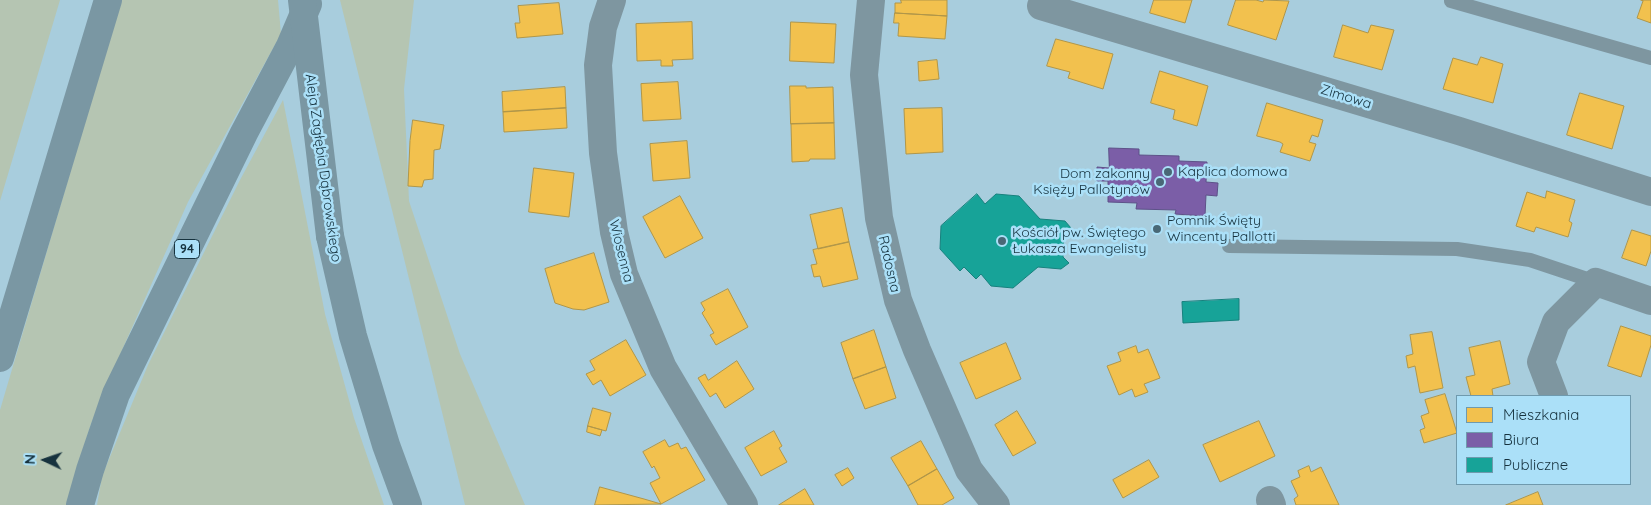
<!DOCTYPE html>
<meta charset="utf-8">
<style>
body{margin:0}
#map{position:relative;width:1651px;height:505px;overflow:hidden;background:#a8cddd;font-family:Quicksand,sans-serif}
canvas{display:block}
.legend{position:absolute;left:1456px;top:395px;width:175px;height:90px;box-sizing:border-box;background:#abe0f8;border:1px solid #6f9aae;margin:0;padding:6px 9px;list-style:none;font-size:15px;color:#16323e}
.legend li{display:flex;align-items:center;gap:10px;height:25px}
.legend b{width:25px;border:1px solid #6f9aae}
.north{position:absolute;left:20px;top:435px;width:50px;height:50px;-webkit-text-stroke:4px #abe0f8;paint-order:stroke;rotate:273deg;font-size:14px;font-weight:700;line-height:20px;text-align:center;color:#16323e}
.north::after{content:'';display:block;margin:auto;width:18px;height:22px;background:#16323e;clip-path:polygon(50% 0,100% 100%,50% 72%,0 100%)}
</style>
<div id="map">
<canvas width="1651" height="505"></canvas>
<ul class="legend">
<li><b style="height:14px;background:#f2c14e"></b>Mieszkania</li>
<li><b style="height:14px;background:#7b5ea7"></b>Biura</li>
<li><b style="height:14px;background:#17a398"></b>Publiczne</li>
</ul>
<div class="north">N</div>
</div>
<script>
const ctx = document.querySelector('canvas').getContext('2d');
ctx.lineJoin = 'round';
function paint(path, color) { ctx.fillStyle = color; ctx.fill(path, 'evenodd'); }
function trace(path, color, width, dash) { ctx.strokeStyle = color; ctx.lineWidth = width; ctx.lineCap = dash ? 'butt' : 'round'; ctx.setLineDash(dash || []); ctx.stroke(path); }
function drawText(font, color, halo, rows, align = 'center') {
  ctx.font = font + ' Quicksand,sans-serif'; ctx.lineWidth = 5; ctx.setLineDash([]); ctx.textBaseline = 'middle'; ctx.strokeStyle = halo; ctx.fillStyle = color; for (const [text, x, y, turn = 0] of rows) {
    ctx.save(); ctx.translate(x, y); ctx.rotate((+turn || 0) * Math.PI / 180); ctx.textAlign = isNaN(turn) ? turn : align; if (halo) ctx.strokeText(text, 0, 0); ctx.fillText(text, 0, 0); ctx.restore();
  }
}
paint(new Path2D(`
 M0,0H60L0,201Z
 M121,0H278L281,34L188,202L123,348L91,424L66,505H0V410Z
 M340,0H414L404,89L409,201L460,354L525,505H465Z
 M283,100L325,314L354,418L384,505H97L102,476L148,365L240,180Z`), '#b5c5b2');
const homes = new Path2D(`
 M901,0H947V16L895,13V3H901Z
 M1154,0H1192L1185,23L1150,13Z
 M1236,0H1256L1263,2L1264,0L1289,1L1276,40L1228,25Z
 M1641,0H1651V23L1637,18L1643,1Z
 M559,3L563,34L517,38L515,23H520L518,6Z
 M895,13L947,16L945,39L898,36L899,23H894Z
 M692,22L693,59L672,60L673,66H661V60L637,61L636,24Z
 M791,22L836,24L834,63L790,61Z
 M1343,25L1368,33L1371,25L1394,30L1382,70L1334,57Z
 M1056,39L1113,54L1103,89L1068,78L1070,72L1047,66Z
 M1481,57L1503,64L1493,103L1443,89L1453,58L1477,65Z
 M937,60L939,79L919,81L918,62Z
 M1160,71L1208,86L1197,126L1173,119L1175,110L1151,103Z
 M678,82L681,119L643,121L641,84Z
 M790,86H806V88L833,87L834,123L791,124Z
 M565,87L566,108L503,112L502,92Z
 M1580,93L1624,106L1612,149L1567,135Z
 M1267,103L1323,120L1318,137L1312,135L1309,142L1316,144L1310,161L1280,152L1283,144L1280,142L1257,136Z
 M566,108L567,128L504,132L503,112Z
 M942,108L943,152L906,154L904,109Z
 M413,120L444,125L440,149L434,150L433,179L424,180L422,187L408,186L410,141Z
 M834,123L835,159H810L809,161L792,162L791,124Z
 M687,141L690,178L653,181L650,144Z
 M534,168L574,173L569,217L529,212Z
 M1547,191L1575,200L1569,221L1572,223L1568,237L1536,227L1534,232L1516,226L1527,192L1545,198Z
 M680,196L703,238L665,258L643,217Z
 M842,208L849,242L818,249L810,215Z
 M1632,230L1651,236V251L1646,266L1622,258Z
 M849,242L858,279L823,287L820,276L814,277L811,265L817,264L813,250Z
 M594,253L609,302L584,310L573,309L555,303L545,269Z
 M728,289L748,327L716,345L710,335L714,333L702,313L705,310L701,303Z
 M1621,326L1651,336V345L1641,377L1608,366Z
 M874,330L886,367L853,379L841,343Z
 M1432,332L1443,388L1420,393L1415,366L1408,368L1406,356L1413,354L1410,335Z
 M626,340L646,375L610,396L601,380L593,385L586,374L595,370L590,361Z
 M1500,341L1510,384L1492,389L1493,396H1471L1466,377L1475,375L1469,348Z
 M1006,343L1021,379L976,399L960,363Z
 M1136,346L1138,353L1148,349L1160,378L1144,384L1148,392L1135,397L1132,389L1119,395L1107,366L1121,361L1118,353Z
 M737,361L754,389L725,408L716,393L710,397L698,378L705,374L708,380Z
 M886,367L896,398L865,409L853,379Z
 M1445,394L1457,433L1424,443L1420,430L1425,428L1421,416L1429,413L1425,400Z
 M593,408L611,413L606,431L588,426Z
 M1017,411L1036,443L1013,456L995,425Z
 M1259,421L1275,456L1220,482L1203,445Z
 M588,426L602,430L600,436L587,432Z
 M774,431L782,446L779,448L787,462L761,476L745,448Z
 M665,440L669,447L678,443L681,449L686,447L705,480L661,504L650,483L660,478L654,466L652,468L643,452Z
 M921,441L937,469L908,486L891,458Z
 M1149,460L1159,477L1123,498L1113,480Z
 M1309,466L1311,472L1321,467L1339,505H1296L1294,499L1298,496L1291,481L1300,477L1298,471Z
 M848,468L854,478L842,486L835,475Z
 M937,469L954,498L942,505H918L908,486Z
 M600,487L644,499L661,504L595,505Z
 M805,489L814,505H779Z
 M1538,492L1543,505H1506Z`);
paint(homes, '#f2c14e');
trace(homes, '#b09649', 1);
const offices = new Path2D(`
 M1109,148L1139,149V155L1179,156V161L1207,162L1206,182L1218,183L1217,196L1206,195L1205,216L1175,214L1176,210L1136,209L1137,203L1108,202V181H1097V167L1109,168Z`);
paint(offices, '#7b5ea7');
trace(offices, '#5d5188', 1);
const public = new Path2D(`
 M977,194L985,204L996,194L1019,196L1040,219L1065,221L1071,228L1064,234L1063,257L1069,263L1061,269L1038,267L1013,288L991,286L981,274L976,279L964,267L960,271L940,249L941,226Z
 M1239,299V320L1183,323L1182,302Z`);
paint(public, '#17a398');
trace(public, '#17817d', 1);
trace(new Path2D(`
 M1451,1L1651,58
 M1229,246L1457,249L1530,260L1596,282`), '#7e96a0', 14);
trace(new Path2D(`
 M612,0L603,27L598,65L603,153L614,232L624,274L663,368L744,505
 M871,0L864,75L879,218L898,300L917,350L969,470L996,505
 M1041,6L1459,131L1651,192
 M1554,396L1541,362L1556,322L1596,282L1651,301
 M1270,500L1272,505`), '#7e96a0', 28);
trace(new Path2D(`
 M330,236L353,336L386,445L408,505
 M0,358L108,0
 M80,505L90,470L116,394L244,133L290,46L308,4`), '#7a97a3', 28);
trace(new Path2D(`
 M302,0L330,236`), '#7a97a3', 28);
for (const [x, y, r, color] of [
 [1168,172,5,"#496876"],
 [1160,182,5,"#496876"],
 [1157,229,5,"#496876"],
 [1002,241,5,"#496876"]
]) { const dot = new Path2D(); dot.arc(x, y, r, 0, 2 * Math.PI); ctx.fillStyle = color; ctx.fill(dot); trace(dot, '#abe0f8', 2); }
for (const [x, y, w] of [
 [187,249,25]
]) { const box = new Path2D(); box.roundRect(x - w / 2, y - 9.5, w, 19, 4); ctx.fillStyle = '#abe0f8'; ctx.fill(box); trace(box, '#16323e', 1); }
drawText('bold 12px', '#16323e', null, [
 ["94",187,249]
]);
drawText('14px', '#16323e', '#abe0f8', [
 ["Zimowa",1346,97,17],
 ["Aleja Zagłębia Dąbrowskiego",323,168,82],
 ["Wiosenna",621,251,76],
 ["Radosna",889,264,77]
]);
drawText('14px', '#16323e', '#abe0f8', [
 ["Kaplica domowa",1178,172],
 ["Dom zakonny",1150,174,"right"],
 ["Księży Pallotynów",1150,190,"right"],
 ["Pomnik Święty",1167,221],
 ["Wincenty Pallotti",1167,237],
 ["Kościół pw. Świętego",1012,233],
 ["Łukasza Ewangelisty",1012,249]
], 'left');
</script>
